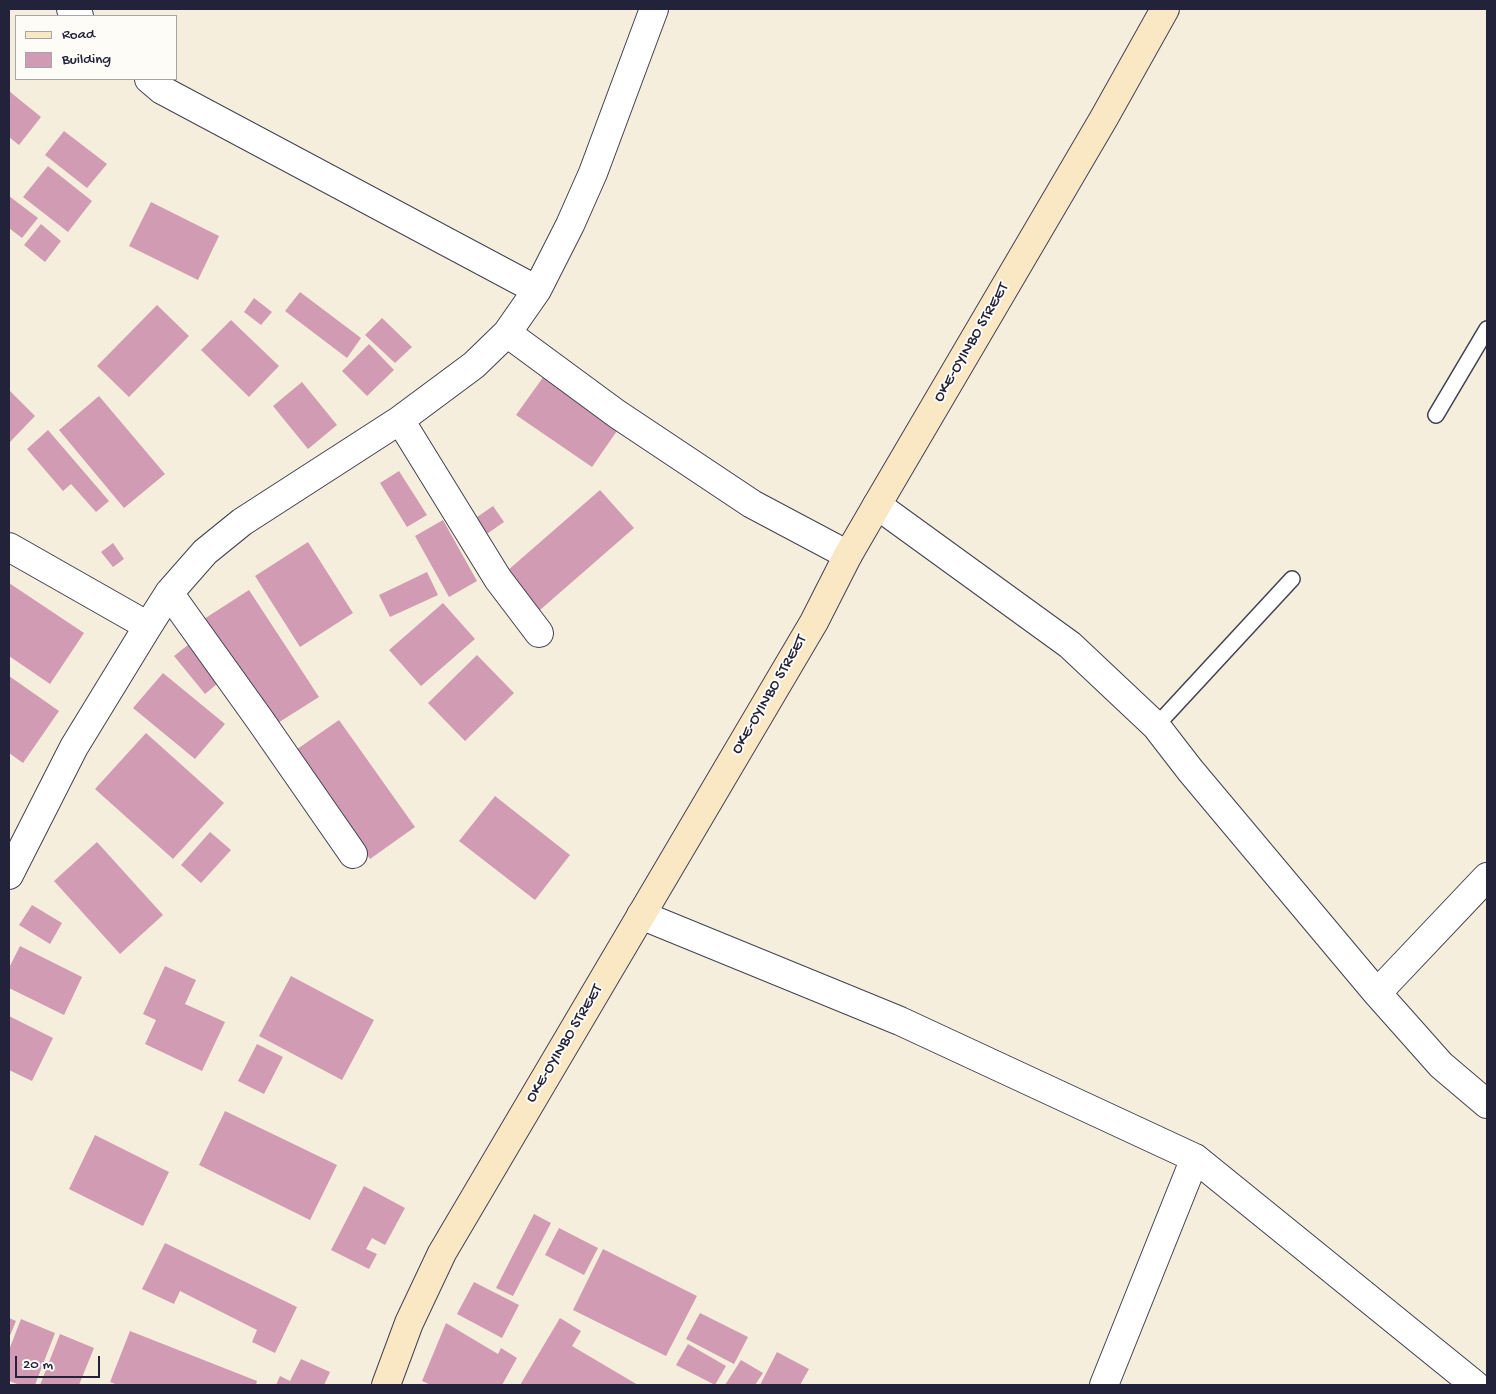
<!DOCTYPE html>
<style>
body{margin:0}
#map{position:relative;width:1496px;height:1394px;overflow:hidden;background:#f6eedc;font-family:"Gochi Hand",sans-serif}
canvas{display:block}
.frame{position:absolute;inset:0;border:10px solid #22223b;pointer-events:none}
.legend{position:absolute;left:15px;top:15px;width:162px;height:65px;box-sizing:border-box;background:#fdfcf7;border:1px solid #a5a5ac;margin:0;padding:6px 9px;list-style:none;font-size:15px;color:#22223b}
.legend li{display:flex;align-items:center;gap:10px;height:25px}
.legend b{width:25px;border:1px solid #a5a5ac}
.scale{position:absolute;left:15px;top:1356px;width:85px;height:22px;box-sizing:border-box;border:2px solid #22223b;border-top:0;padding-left:6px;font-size:15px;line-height:18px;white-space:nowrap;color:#22223b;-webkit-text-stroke:4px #fdfcf7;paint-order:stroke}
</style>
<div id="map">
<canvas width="1496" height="1394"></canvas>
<div class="frame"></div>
<ul class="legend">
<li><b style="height:6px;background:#fae7c3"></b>Road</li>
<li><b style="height:14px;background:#d19bb3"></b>Building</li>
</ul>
<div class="scale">20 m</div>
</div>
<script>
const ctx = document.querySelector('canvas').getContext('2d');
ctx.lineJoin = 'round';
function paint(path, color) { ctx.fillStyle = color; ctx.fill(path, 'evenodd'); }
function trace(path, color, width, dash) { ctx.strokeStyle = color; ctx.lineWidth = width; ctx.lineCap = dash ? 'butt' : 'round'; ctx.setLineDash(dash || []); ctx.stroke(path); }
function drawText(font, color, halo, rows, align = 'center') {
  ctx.font = font + ' "Gochi Hand",sans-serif'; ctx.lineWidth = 4; ctx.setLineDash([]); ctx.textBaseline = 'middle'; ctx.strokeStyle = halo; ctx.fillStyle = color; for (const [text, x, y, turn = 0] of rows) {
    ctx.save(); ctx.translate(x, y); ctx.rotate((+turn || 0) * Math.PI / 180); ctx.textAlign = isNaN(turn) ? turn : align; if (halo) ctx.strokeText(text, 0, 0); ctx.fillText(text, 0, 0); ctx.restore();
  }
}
paint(new Path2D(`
 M9,91L41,117L19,145L9,137Z
 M64,131L107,164L87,188L45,155Z
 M48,166L92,201L68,232L23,197Z
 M9,196L38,218L22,238L9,228Z
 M151,202L219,236L198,280L129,246Z
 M41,224L61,241L45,262L24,245Z
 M300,292L361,338L347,358L285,311Z
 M254,298L272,312L261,325L244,312Z
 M157,305L189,336L129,397L97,366Z
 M382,318L412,347L395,363L365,335Z
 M231,320L279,366L249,397L201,350Z
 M369,344L394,370L367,396L342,371Z
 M544,376L619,428L592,467L516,415Z
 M302,382L337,425L308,449L273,406Z
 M9,390L35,416L9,443Z
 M99,396L165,474L124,508L59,430Z
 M48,430L109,501L96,512L71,484L63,491L27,449Z
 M399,471L427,515L407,527L380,483Z
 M600,490L634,528L540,610L507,571Z
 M493,506L504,522L481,538L470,522Z
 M443,520L477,581L449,597L415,536Z
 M308,542L353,613L300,647L255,576Z
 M113,543L124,559L113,567L101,552Z
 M427,572L438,595L390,617L379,595Z
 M9,583L84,633L50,684L9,656Z
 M249,590L319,697L273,726L204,619Z
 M443,603L475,639L421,686L389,650Z
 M193,641L223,679L205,694L174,656Z
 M477,655L514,693L465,741L428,703Z
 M163,673L225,724L195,759L133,708Z
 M9,676L59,711L23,763L9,753Z
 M339,720L415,827L370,859L293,752Z
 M146,733L224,803L173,859L95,789Z
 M495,796L570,855L535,900L459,841Z
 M210,832L231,850L201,883L181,865Z
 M97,842L163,915L120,954L54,881Z
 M32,905L62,923L50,944L19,925Z
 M20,946L82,977L64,1015L9,988V968Z
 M165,966L196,980L185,1004L225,1022L202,1071L145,1044L156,1020L143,1014Z
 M291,976L374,1020L342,1080L259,1036Z
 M9,1016L53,1038L32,1081L9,1070Z
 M257,1044L283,1057L264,1094L238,1081Z
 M225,1111L337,1165L310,1220L199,1165Z
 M95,1135L169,1172L143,1226L69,1189Z
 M364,1186L405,1208L385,1245L372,1238L366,1249L377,1254L369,1269L331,1250Z
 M534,1214L551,1223L513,1296L496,1288Z
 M559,1228L598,1248L584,1275L545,1255Z
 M165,1243L297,1307L275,1353L252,1342L257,1330L180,1291L174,1304L142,1289Z
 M603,1249L697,1296L666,1356L573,1310Z
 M474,1282L519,1305L502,1338L457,1314Z
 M700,1313L748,1337L734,1364L686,1339Z
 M9,1318L16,1321L9,1338Z
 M560,1318L581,1331L572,1346L638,1385H520Z
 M21,1319L55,1333L35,1385H20L9,1381V1350Z
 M446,1323L498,1354L501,1348L517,1358L502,1385H431L422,1381Z
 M130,1331L257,1381L256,1385H144L140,1384V1385H118L110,1382Z
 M60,1334L94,1348L79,1385H40Z
 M688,1344L726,1366L715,1385L676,1365Z
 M777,1352L809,1369L800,1385H760Z
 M301,1359L330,1372L324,1385H276L280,1376L290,1381Z
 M741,1360L763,1373L755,1385H725Z`), '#d19bb3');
const lane = new Path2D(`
 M1436,415L1487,329
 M1156,726L1292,579`);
const street = new Path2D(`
 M71,9L79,16
 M149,79L162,90L537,290
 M507,333L617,414L752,504L848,555
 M400,420L498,579L539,633
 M877,505L1070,645L1156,726L1190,770L1377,993L1441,1065L1487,1104
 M9,547L148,626
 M169,593L260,720L353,854
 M9,875L74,747L148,626L169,593L205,552L242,522L400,420L474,365L507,333L537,290L570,225L593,173L654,9
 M641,915L900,1021L1195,1158L1475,1385
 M1377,993L1487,877
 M1104,1385L1195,1158`);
const secondary = new Path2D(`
 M386,1385L409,1323L442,1253L814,622L848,555L877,505L1104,118L1165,9`);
trace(lane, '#424153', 18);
trace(street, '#424153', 30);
trace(secondary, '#424153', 30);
trace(lane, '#fff', 15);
trace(street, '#fff', 28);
trace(secondary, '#fae7c3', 28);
drawText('16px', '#22223b', '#fdfcf7', [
 ["OKE-OYINBO STREET",972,343,-60],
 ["OKE-OYINBO STREET",770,695,-60],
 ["OKE-OYINBO STREET",565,1044,-59]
]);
</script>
